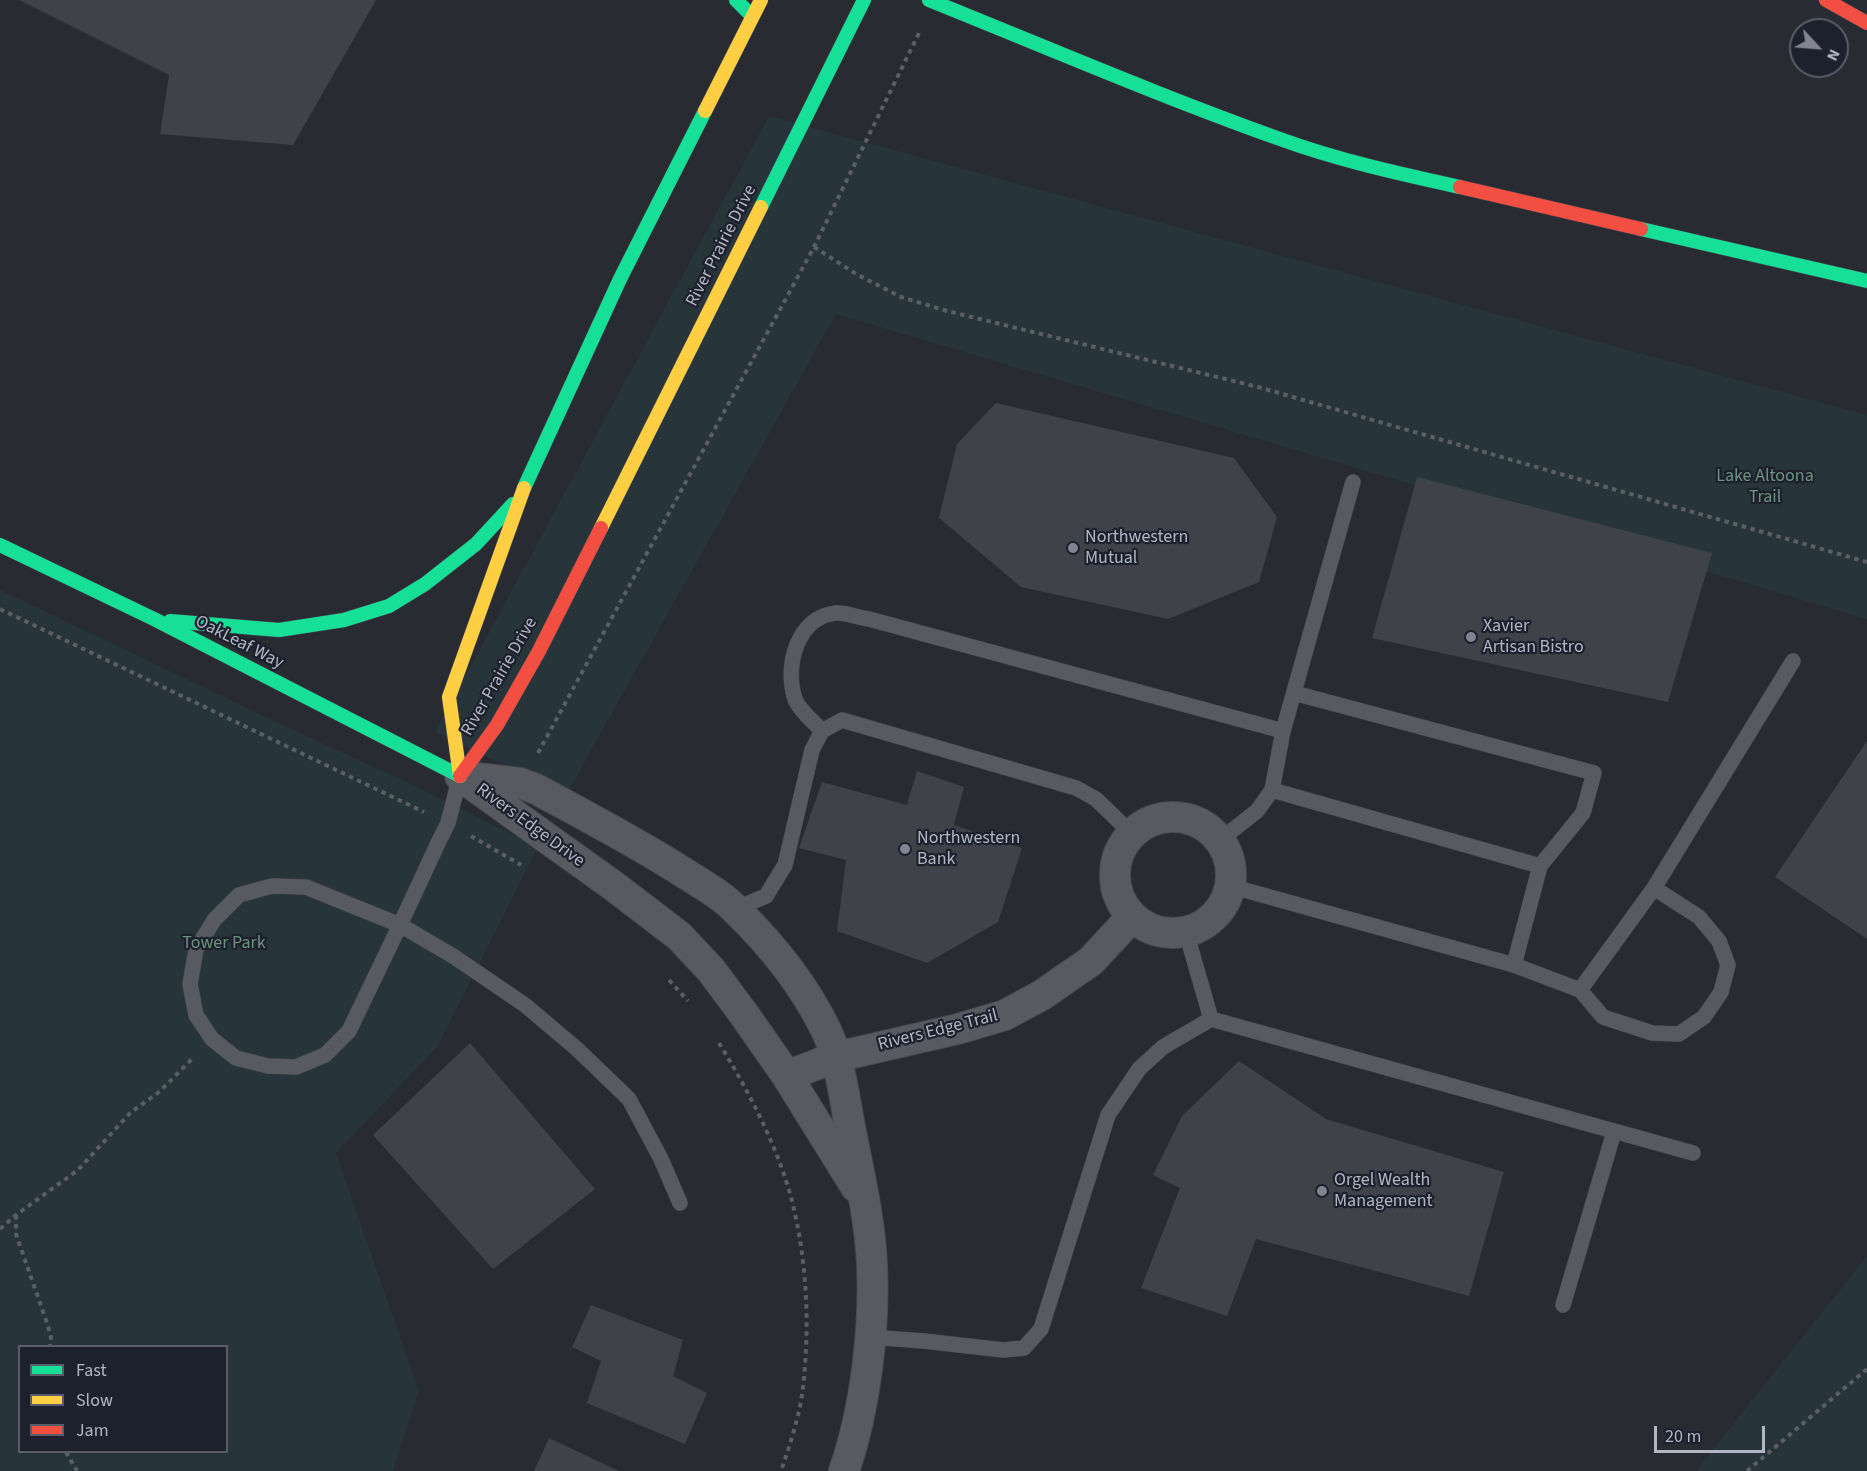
<!DOCTYPE html>
<style>
body{margin:0}
#map{position:relative;width:1867px;height:1471px;overflow:hidden;background:#292b33;font-family:"Source Sans 3",sans-serif}
canvas{display:block}
.legend{position:absolute;left:18px;top:1345px;width:210px;height:108px;box-sizing:border-box;background:#1d202d;border:2px solid #595c69;margin:0;padding:8px 10px;list-style:none;font-size:18px;color:#b2b6c4}
.legend li{display:flex;align-items:center;gap:12px;height:30px}
.legend b{width:30px;border:2px solid #595c69}
.north{position:absolute;left:1789px;top:18px;width:60px;height:60px;box-sizing:border-box;background:#1d202d;border:2px solid #595c69;border-radius:50%;rotate:116deg;font-size:16px;font-weight:700;line-height:24px;text-align:center;color:#b2b6c4}
.north::after{content:'';display:block;margin:auto;width:21px;height:27px;background:#828591;clip-path:polygon(50% 0,100% 100%,50% 72%,0 100%)}
.scale{position:absolute;left:1654px;top:1426px;width:111px;height:27px;box-sizing:border-box;border:3px solid #b2b6c4;border-top:0;padding-left:8px;font-size:18px;line-height:21px;white-space:nowrap;color:#b2b6c4;-webkit-text-stroke:4px #1d202d;paint-order:stroke}
</style>
<div id="map">
<canvas width="1867" height="1471"></canvas>
<ul class="legend">
<li><b style="height:8px;background:#16e098"></b>Fast</li>
<li><b style="height:8px;background:#ffcf43"></b>Slow</li>
<li><b style="height:8px;background:#f24e42"></b>Jam</li>
</ul>
<div class="north">N</div>
<div class="scale">20 m</div>
</div>
<script>
const ctx = document.querySelector('canvas').getContext('2d');
ctx.lineJoin = 'round';
function paint(path, color) { ctx.fillStyle = color; ctx.fill(path, 'evenodd'); }
function trace(path, color, width, dash) { ctx.strokeStyle = color; ctx.lineWidth = width; ctx.lineCap = dash ? 'butt' : 'round'; ctx.setLineDash(dash || []); ctx.stroke(path); }
function drawText(font, color, halo, rows, align = 'center') {
  ctx.font = font + ' "Source Sans 3",sans-serif'; ctx.lineWidth = 4.5; ctx.setLineDash([]); ctx.textBaseline = 'middle'; ctx.strokeStyle = halo; ctx.fillStyle = color; for (const [text, x, y, turn = 0] of rows) {
    ctx.save(); ctx.translate(x, y); ctx.rotate((+turn || 0) * Math.PI / 180); ctx.textAlign = isNaN(turn) ? turn : align; if (halo) ctx.strokeText(text, 0, 0); ctx.fillText(text, 0, 0); ctx.restore();
  }
}
paint(new Path2D(`
 M769,116L1867,415V619L836,314L566,795L435,732Z
 M0,590L272,720L402,780L538,847L437,1047L336,1153L419,1391L393,1471H0ZM20,1346H226V1452H20Z
 M1867,1256V1471H1696Z`), '#273439');
paint(new Path2D(`
 M19,0H376L293,145L160,134L169,75Z
 M996,403L1234,458L1277,517L1259,582L1168,619L1021,587L939,518L957,444Z
 M1417,477L1712,553L1668,702L1372,638Z
 M1867,741V939L1775,877Z
 M917,771L964,787L954,825L1022,848L998,922L927,963L837,931L846,860L799,848L822,782L907,805Z
 M470,1043L595,1189L493,1269L373,1135Z
 M1239,1061L1326,1119L1504,1172L1469,1296L1256,1239L1227,1316L1141,1288L1180,1188L1153,1175L1182,1116Z
 M591,1305L683,1340L673,1376L707,1393L685,1444L587,1403L601,1361L572,1347Z
 M549,1438L619,1471H534Z`), '#404249');
const lane = new Path2D(`
 M1294,693L1594,773L1583,813L1540,866L1514,965
 M822,731C814,722 799,710 795,699C784,666 797,617 836,613C846,612 859,618 869,619L1283,731L1272,790L1257,811L1220,840
 M1283,731L1353,482
 M460,776L448,823L438,843L400,925L349,1031L325,1055L296,1067L268,1066L236,1058L212,1039L196,1015L190,984L196,950L214,920L239,895L272,886L306,887L400,925L453,956L525,1005L577,1049L629,1099L661,1159L680,1203
 M1272,790L1540,866
 M1230,886L1514,965L1580,990L1603,1017L1652,1033L1679,1034L1704,1017L1721,992L1728,965L1719,941L1699,917L1654,888L1580,990
 M1654,888L1793,661
 M735,909L766,896L785,865L812,750L822,731L842,720L1076,788L1096,799L1131,833
 M1186,932L1211,1019L1693,1153
 M1563,1305L1614,1132
 M870,1337L924,1341L1003,1350L1024,1348L1041,1329L1108,1115L1139,1069L1163,1047L1211,1019`);
const street = new Path2D(`
 M460,776L520,783L536,789C584,815 632,840 678,869C698,882 721,894 737,911C773,946 804,985 826,1030C840,1060 844,1095 850,1127C859,1173 870,1219 872,1265C875,1329 865,1411 844,1471
 M463,778L615,887L679,936L711,970L743,1013L787,1076L856,1187
 M1115 875a58 58 0 1 1 116 0a58 58 0 1 1-116 0Z
 M787,1076L836,1057L958,1029L1005,1015L1042,995L1091,961L1131,918`);
const fast = new Path2D(`
 M736,0L752,16
 M929,0C1046,47 1162,97 1280,139C1337,160 1401,174 1460,187
 M761,207L864,0
 M1641,229L1867,281
 M524,488L620,279L705,111
 M0,545L154,619L460,776
 M170,621L279,630L344,620L389,606L425,584L476,544L513,504`);
const slow = new Path2D(`
 M705,111L761,0
 M601,528L761,207
 M460,776L449,697L524,488`);
const jam = new Path2D(`
 M1826,0L1867,23
 M1460,187L1641,229
 M460,776L497,725L539,651L601,528`);
trace(lane, '#46484d', 16);
trace(street, '#46484d', 32);
trace(fast, '#464850', 15);
trace(slow, '#464850', 15);
trace(jam, '#464850', 15);
trace(new Path2D(`
 M814,247L858,275L901,297L947,311L1258,387L1867,562
 M0,609L424,812
 M538,753L814,247L919,33
 M471,836L521,865
 M669,980L688,1001
 M719,1043C748,1090 778,1147 792,1201C807,1261 810,1325 803,1387C800,1415 790,1444 781,1471
 M16,1215V1234L47,1323L51,1337L50,1346
 M0,1229L16,1215L78,1170L130,1113L159,1092L194,1057
 M66,1452L77,1471
 M1747,1471L1867,1369`), '#5b5e65', 4, [4.5, 4.5]);
trace(lane, '#585a61', 15);
trace(street, '#585a61', 30);
trace(fast, '#16e098', 14);
trace(slow, '#ffcf43', 14);
trace(jam, '#f24e42', 14);
for (const [x, y, r, color] of [
 [1073,548,6,"#828591"],
 [1471,637,6,"#828591"],
 [905,849,6,"#828591"],
 [1322,1191,6,"#828591"]
]) { const dot = new Path2D(); dot.arc(x, y, r, 0, 2 * Math.PI); ctx.fillStyle = color; ctx.fill(dot); trace(dot, '#1d202d', 2); }
drawText('18px', '#b2b6c4', '#1d202d', [
 ["River Prairie Drive",722,246,-63],
 ["OakLeaf Way",239,643,27],
 ["River Prairie Drive",500,677,-60],
 ["Rivers Edge Drive",530,826,36],
 ["Rivers Edge Trail",938,1031,-14]
]);
drawText('18px', '#6c937d', '#1d202d', [
 ["Lake Altoona",1765,477],
 ["Trail",1765,498],
 ["Tower Park",224,944]
]);
drawText('18px', '#b2b6c4', '#1d202d', [
 ["Northwestern",1085,538],
 ["Mutual",1085,559],
 ["Xavier",1483,627],
 ["Artisan Bistro",1483,648],
 ["Northwestern",917,839],
 ["Bank",917,860],
 ["Orgel Wealth",1334,1181],
 ["Management",1334,1202]
], 'left');
</script>
